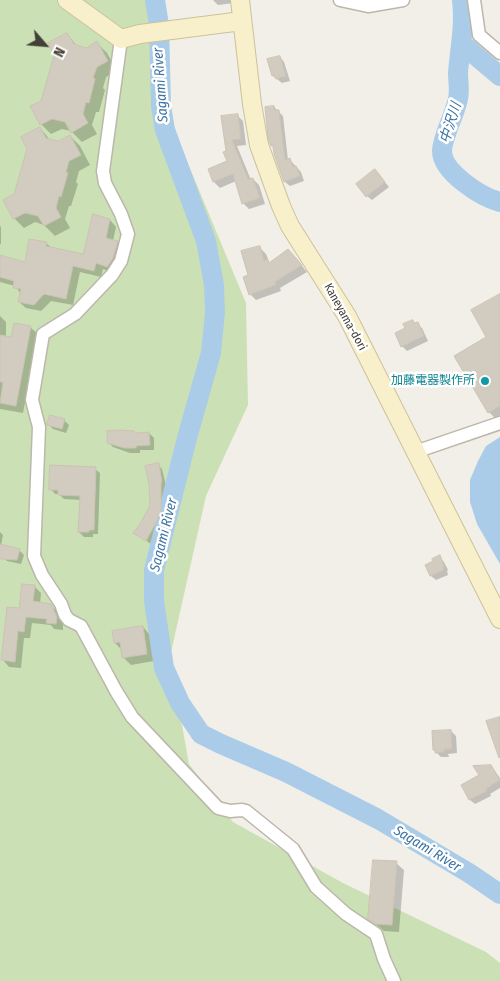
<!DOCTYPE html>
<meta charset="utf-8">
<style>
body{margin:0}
#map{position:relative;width:500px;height:981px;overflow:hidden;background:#f2efe8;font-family:"Fira Sans Condensed",sans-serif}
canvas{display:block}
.north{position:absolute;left:20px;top:20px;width:50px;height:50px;-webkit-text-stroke:4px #fff;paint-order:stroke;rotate:117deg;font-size:14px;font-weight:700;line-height:20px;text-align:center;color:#444037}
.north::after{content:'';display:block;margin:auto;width:18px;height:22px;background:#444037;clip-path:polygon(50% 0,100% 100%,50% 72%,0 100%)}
</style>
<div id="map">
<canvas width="500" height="981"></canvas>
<div class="north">N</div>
</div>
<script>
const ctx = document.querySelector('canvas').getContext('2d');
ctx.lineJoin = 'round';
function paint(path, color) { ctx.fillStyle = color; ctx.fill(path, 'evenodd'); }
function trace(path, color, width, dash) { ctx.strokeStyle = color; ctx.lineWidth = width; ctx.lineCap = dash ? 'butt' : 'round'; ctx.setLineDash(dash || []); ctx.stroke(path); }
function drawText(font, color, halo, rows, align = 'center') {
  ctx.font = font + ' "Fira Sans Condensed","Noto Sans JP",sans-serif'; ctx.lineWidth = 5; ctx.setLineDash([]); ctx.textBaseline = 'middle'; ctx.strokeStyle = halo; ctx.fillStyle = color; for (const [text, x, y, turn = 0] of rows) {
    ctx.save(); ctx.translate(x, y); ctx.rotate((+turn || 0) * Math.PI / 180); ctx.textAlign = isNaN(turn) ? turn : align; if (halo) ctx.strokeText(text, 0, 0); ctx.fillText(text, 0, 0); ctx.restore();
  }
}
paint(new Path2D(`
 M0,0H151L159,94L246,303L248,405L206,496L170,657L189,764L233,822L343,883L486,952L500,963V981H0Z`), '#cbe1b5');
paint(new Path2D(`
 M500,437V564L477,524L470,502V480L478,461L486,446Z`), '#abcce8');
paint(new Path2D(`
 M213,0H234V3L218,5Z
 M67,34L78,47L86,49L97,43L107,53L117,71L106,77L103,88L105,90L99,112H96L92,125L97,134L82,142L71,131L62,129L51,134L41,124L32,107L42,101Z
 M280,57L284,62L290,81L282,83L273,76L269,60Z
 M274,107L283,116L288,160H290L301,172L304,181L290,186L285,182L274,148L272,145Z
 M237,115L243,121L246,145L237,146L251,180L253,179L259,185L265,204L249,209L243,203L236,181L220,188L214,182L209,170L228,162L227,152Z
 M40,128L51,141L59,143L70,136L80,146L90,165L79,171L76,182L78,184L71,206H69L65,219L70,228L55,236L44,225L35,222L24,228L14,218L15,195Z
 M380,176L389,187L372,200L367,196Z
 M110,220L116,227L113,241L117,242L124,249L114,273L103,269L101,277L80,272L73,305L51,301L41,311L26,308L19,302L21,294L15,286L0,282V263H26L46,243L52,248L84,255Z
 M0,226L1,227V244H0Z
 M259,247L266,254L270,264L294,256L307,272L280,288L281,291L256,300L250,294L249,276Z
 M500,295V421L499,422L489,412L456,357L488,337Z
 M0,316L6,322V364L30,327L38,334L23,413L0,409Z
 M412,321L422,328L428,341L407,351L402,346L406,329Z
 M64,420L69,425L66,433L53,429L48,424Z
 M149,433L154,438V450H140V453H130L113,447L108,442L135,434Z
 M158,465L162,469L166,486L165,518L151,544L139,536L151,506Z
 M95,469L100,473L98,534H93V537H84L79,532L81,500L64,499L59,494H55L51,489Z
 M0,532L3,535L1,546L19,550L24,555L21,564L7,561L2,556L0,552Z
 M439,557L444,562L448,570L447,571L448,575L436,580L431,576Z
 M34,586L41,593L40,604L50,605L58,612L63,625V630L54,629L51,625L32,623L30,638H24L21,668L9,667L3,660L20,609Z
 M143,627L150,635L154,661L131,665L123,657L122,650L115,643Z
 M451,731L456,736L457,753L448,754L449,757H441L434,750Z
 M491,766L500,778V788L490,794L491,796L475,804L470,800L462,785L481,775Z
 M396,863L404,870L399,932L384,931L370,919Z`), '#0003');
trace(new Path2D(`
 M155,0L159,25L161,106L165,130L206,241L214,285L215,312L211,353L187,438L154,570V601L164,668L180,703L201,734L221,744L286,772L378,819L469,873L500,894
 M462,0C465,26 460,47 458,73C458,81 460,91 458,99C455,114 442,138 442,151C442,172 481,197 500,202
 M462,44L500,76`), '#abcce8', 20);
const building = new Path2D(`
 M67,33L74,44L86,48L97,41L108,61L97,67L93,78L95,79L89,103L86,102L83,114L88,123L71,133L65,122L52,119L40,125L30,106L41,101L54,55L48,43Z
 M280,56L286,76L276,79L274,75L272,76L267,59Z
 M274,106L275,110H279L285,160L290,158L293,167L296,166L300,176L284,182L274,154L273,146H271L268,138L265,107Z
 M238,114L241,139L232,140L248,179L253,178L260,198L242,204L233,174L213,182L208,169L227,161L223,152L226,151L221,116Z
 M40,127L46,138L58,141L70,135L81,155L69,161L66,172L68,173L61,197L59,196L56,208L61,217L44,226L38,216L25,213L13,219L3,200L14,194L27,149L21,137Z
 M375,169L385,182L366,197L356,184Z
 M93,214L110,219L106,238L118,241L113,258L107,267L96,263L94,271L73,266L66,299L44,294L34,305L18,302L21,289L13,288L14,281L0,277V255L25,262L29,239L47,242L46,246L83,254Z
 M260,246L264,261L267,259L269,263L288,249L302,265L275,282L276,285L249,295L243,277L248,275L241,251Z
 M500,294V406L488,413L454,356L486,337L471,310Z
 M413,320L414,323L418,322L424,336L401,347L395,333L405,328L403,324Z
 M14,323L31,326L16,406L0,403L3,382H0V335L11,337Z
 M50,415L65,419L62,429L47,425Z
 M120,430L134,431L136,433L149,432L150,445L136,446V448H124L107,443V431Z
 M159,463L162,482H161V513L146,541L133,533L140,524L150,505L149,484L145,466Z
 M50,465L96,467L94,530H89V532H78L80,496L58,495V490H49Z
 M0,544L20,549L17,560L0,559Z
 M440,555L444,566H443L444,570L430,576L425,565L433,561L432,559Z
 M22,584L35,585L33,601L51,604L57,617L56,624L46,623L47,619L26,617L24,632L18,631L15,662L1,660L7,607L19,608Z
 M143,626L147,654L122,658L120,642L114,643L112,631Z
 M500,717V757L499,758L486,721Z
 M451,730L452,749H444V752L435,753V750H433L432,731Z
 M491,765L500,780L486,789L487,791L469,800L461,785L479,775L473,766Z
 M373,860L397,861L392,925L376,924L368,919Z`);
paint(building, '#d2cbbf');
trace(building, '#ccc3b3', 1);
const street = new Path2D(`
 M340,0L368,6L403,0
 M474,0L479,35L500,53
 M121,39L103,171L105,183L121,214L128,234L121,261L112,275L75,314L43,334L32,400L39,427L34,556L42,575L61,604L65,615L69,620L81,626L116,691L132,717L218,808L230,811L242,810L246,811L293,849L316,887L346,914L376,934L384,959L394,981
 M415,452L500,423`);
const secondary = new Path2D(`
 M67,0L121,39L140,34L242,21
 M240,0L252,104L259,145L281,206L290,226L347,316L500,619`);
trace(street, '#bcb7ab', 15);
trace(secondary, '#ccc29c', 20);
trace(street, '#fff', 12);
trace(secondary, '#f8efcb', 18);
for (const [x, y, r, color] of [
 [485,381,5,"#0f9aa8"]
]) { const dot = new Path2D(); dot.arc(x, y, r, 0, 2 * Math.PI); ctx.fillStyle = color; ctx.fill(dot); trace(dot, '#fff', 2); }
drawText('12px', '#444037', '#fff', [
 ["Kaneyama-dori",345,317,61]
]);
drawText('12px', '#0d838f', '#fff', [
 ["加藤電器製作所",475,381]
], 'right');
drawText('italic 14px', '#3d74a3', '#fff', [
 ["Sagami River",161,85,-94],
 ["中沢川",451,123,-73],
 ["Sagami River",164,535,-76],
 ["Sagami River",427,849,31]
]);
</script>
